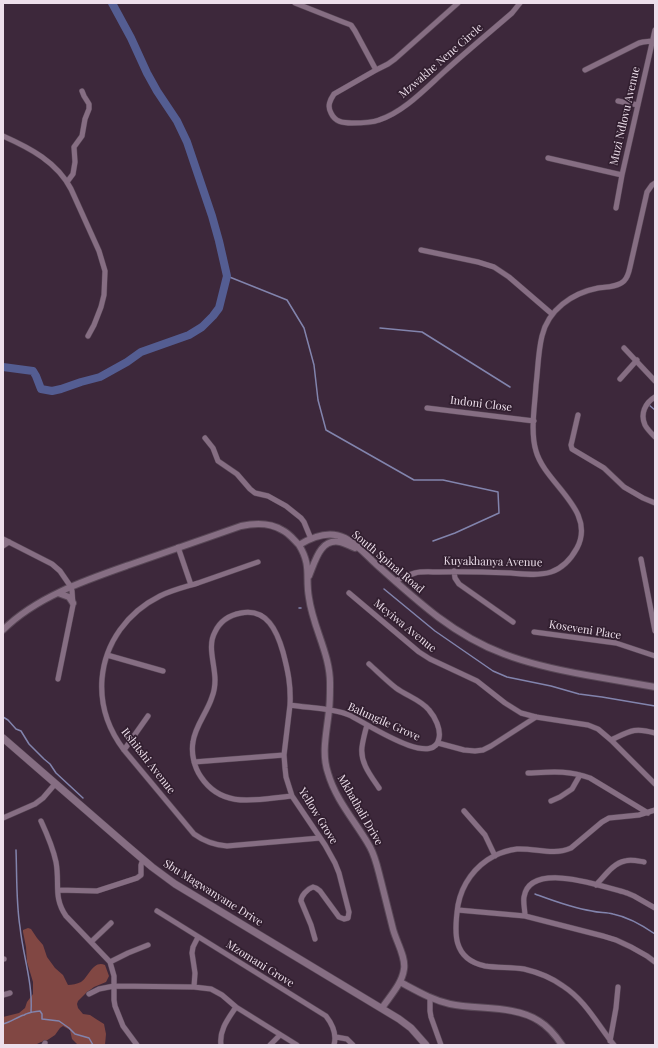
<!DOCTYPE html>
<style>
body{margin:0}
#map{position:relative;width:658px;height:1048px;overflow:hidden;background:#3d283b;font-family:"Playfair Display",serif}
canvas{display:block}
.frame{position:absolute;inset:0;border:4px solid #eddfeb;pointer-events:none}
</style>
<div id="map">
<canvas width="658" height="1048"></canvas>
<div class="frame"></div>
</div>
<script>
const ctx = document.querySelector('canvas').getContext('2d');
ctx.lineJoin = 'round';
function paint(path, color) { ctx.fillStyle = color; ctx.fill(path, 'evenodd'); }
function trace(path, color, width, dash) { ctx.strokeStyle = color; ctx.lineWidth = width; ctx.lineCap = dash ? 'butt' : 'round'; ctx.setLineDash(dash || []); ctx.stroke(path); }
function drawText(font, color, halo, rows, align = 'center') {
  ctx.font = font + ' "Playfair Display",serif'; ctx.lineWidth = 3.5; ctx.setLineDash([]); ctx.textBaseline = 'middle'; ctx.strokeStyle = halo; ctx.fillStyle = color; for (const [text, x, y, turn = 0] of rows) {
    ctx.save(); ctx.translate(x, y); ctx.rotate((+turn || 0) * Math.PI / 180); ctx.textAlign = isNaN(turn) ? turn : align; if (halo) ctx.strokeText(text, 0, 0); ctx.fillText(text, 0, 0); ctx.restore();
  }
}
paint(new Path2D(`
 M28,928L31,929L37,938L43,945L47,957L55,968L63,975L68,985C72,985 77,984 81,982C89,977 93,960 105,965L109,976L106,982L94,987L86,993L78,1001L77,1004L78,1008L83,1014L90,1015L96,1019L104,1024L106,1034L105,1045H78L72,1039L70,1030L63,1026L60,1028L55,1035L46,1041L41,1042L35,1045L3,1044V1017L19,1013L25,1008L27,1002L33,994V982L27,962L26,947L23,932V930Z`), '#814743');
trace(new Path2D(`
 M227,276L287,300L304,328L314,365L318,400L326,430L414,480H443L498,492L499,513L455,533L433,541
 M380,328L422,332L510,387
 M649,405L655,410
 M384,589L435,631L493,671L507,677L551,686L579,694L602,697L655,706
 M299,608H301
 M3,717L8,720L16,729L21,731L29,744L44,759L50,764L56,773L83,798
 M16,850C17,875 16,902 20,927C23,956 33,983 31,1012
 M535,894C554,901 572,908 592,911C599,913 606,912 613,914C628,917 642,925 655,934
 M3,1024C11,1022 17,1017 24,1015C29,1012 34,1012 40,1011L42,1014V1019L59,1021L69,1028L75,1034L89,1038L93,1045`), '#8284ad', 1.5);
trace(new Path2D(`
 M3,367L33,371L36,376L41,389L52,391L61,389L81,382L100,377L127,362L141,352L189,335L202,327L213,316L219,308L227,276L219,241L212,216L187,142L177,121L157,91L147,73L131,38L112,3`), '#545d92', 8);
const minor = new Path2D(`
 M295,3L343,22L351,25L355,31L376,70
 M458,3L395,59L388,64L376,70L334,94C330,100 327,106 331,113C335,122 343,123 352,123C360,123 371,123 379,120C404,112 426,88 445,71C467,51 490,32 512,13L520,3
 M585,70L639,43L643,42L652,41
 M618,101L638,105
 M3,136C30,148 57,162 71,189L99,251L105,271L104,295L101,307L94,325L88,336
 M548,158L622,175
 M67,182L73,174L75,162L74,147L82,136L85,119L89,109V104L84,96L82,91
 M616,208L622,175L655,30
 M421,250L478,262L494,267L509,277L552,314
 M624,348L655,381
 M620,379L637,360
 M655,397C645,403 640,414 645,425C647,429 651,433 655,437
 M427,408L534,421
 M578,415L572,441L571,445L572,449L604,468L624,487L643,498L655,503
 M205,438L213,448L218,461L237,474L250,489L255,493L268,496L286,506L301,518L304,522L311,539
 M3,539L52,564L60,571L71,587L72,591L73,605L58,679
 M3,546L9,542
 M178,547L191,585
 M641,559L655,631
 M258,562C238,569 218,576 198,583C185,587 172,590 160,596C128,612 105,642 102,679C100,706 108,729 124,750L194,834C205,842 214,845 227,846L320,838
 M454,571L455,578L459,584L513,622
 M395,581C402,578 408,575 415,573C422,571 431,572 439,572C463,571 487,572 511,573C524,574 539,576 551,572C563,568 571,559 577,548C597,510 545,484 536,451C530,431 535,405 536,385C538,369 538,352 542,336C548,310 572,293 598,288C606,287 618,287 624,281C627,278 629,272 630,267L647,192L652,185L655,183
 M349,593L419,652L430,659L477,681L505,703L521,713L536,717L588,725L598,729L611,740L655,784
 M534,632L616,643L655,656
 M107,655L163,671
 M290,705C291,685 288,671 283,652C277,631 267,608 241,613C230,615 220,621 215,632C207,646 215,664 215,680C215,686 214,692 212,697C207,713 195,726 193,742C191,753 194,767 201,777C223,810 258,799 292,796
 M367,725C365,732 363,740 362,747C360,763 371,776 379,788
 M611,740C630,731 634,727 655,733
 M438,743L464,750L475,751L483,750L491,746L536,717
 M124,750L148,716
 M194,762L284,755
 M528,773C551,772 568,770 590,778L648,813
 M551,801L560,797L572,789L580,775
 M464,811L485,835L495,856
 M3,818L35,804L43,798L55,784
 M41,821C47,834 53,848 56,862C60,884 53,897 66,916L110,962L114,976V1000L115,1006L123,1026L137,1045
 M596,885C604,877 613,863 625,861C631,859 638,861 644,862
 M58,890L97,891L137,878L141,875V865L143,859
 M458,910L525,916L603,936L616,940L631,947L647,956L655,962
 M157,911L326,1016C333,1025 337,1034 334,1045
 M525,916C525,910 523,903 524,897C530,860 605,887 627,893L634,896L655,908
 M315,939L311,925L301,901C301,896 307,889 313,887L316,888L320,891L339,917L344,919L348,918L349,912L339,873L335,863L325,845L292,796L286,777L285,768L284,755L290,705C308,708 333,708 349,715C363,721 434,770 439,738C441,729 435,717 429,710C421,700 407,696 396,688C387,681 378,672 369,664
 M91,942L111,923
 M3,959H4
 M110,962L128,953L148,945
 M194,987L195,973L192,953L193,947L198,937
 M89,994L99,989L114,986L194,987L211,989L222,995L236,1007L297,1045
 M3,995L10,993
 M430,999V1011L431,1017L441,1045
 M336,1037L347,1039L353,1045
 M610,1041L616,1008L618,987
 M44,1045L45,1043
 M221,1045C219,1030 228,1019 236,1007
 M270,1045L280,1035
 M614,1045C597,1024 586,1001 563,986C552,978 537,972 524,969C511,967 498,968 485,966C452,959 454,932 458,905C462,884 475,866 494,856C502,852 509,850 517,849C536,848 553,856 571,848L602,822L609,818L639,815L655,810`);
const tertiary = new Path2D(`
 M299,545C312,566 305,577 309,598C313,628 331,655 330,686C330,694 330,702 329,710C327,731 321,753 328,773C336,801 356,822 370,847C376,858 378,870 381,881C385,897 389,913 393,929C396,941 406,957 404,969C402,984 390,996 382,1008
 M309,576C315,562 320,538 340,542C345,543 350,546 355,548
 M58,593L69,597L73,603
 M3,630C36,597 86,580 129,565C166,552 204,539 241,526C255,523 269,522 282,530C289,533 294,540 299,545C312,537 329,530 345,538C357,544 367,556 377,565C397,583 417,601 438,617C458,632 480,645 504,654C530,664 558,670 586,675C609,679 632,683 655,687
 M400,982C417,991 432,1000 450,1004C478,1010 515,1005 539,1021C549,1027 556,1036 562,1045`);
const secondary = new Path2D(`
 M3,738L125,844L152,867L175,884L399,1019L411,1028L426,1045`);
trace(minor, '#584756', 6);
trace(tertiary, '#584756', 8);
trace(secondary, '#584756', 8);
trace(minor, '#866e83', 5);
trace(tertiary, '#866e83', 6);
trace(secondary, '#866e83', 7);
drawText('11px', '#eddfeb', '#321f30', [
 ["Mzwakhe Nene Circle",441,61,-41],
 ["Muzi Ndlovu Avenue",625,116,-77],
 ["Indoni Close",481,404,7],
 ["South Spinal Road",388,562,40],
 ["Kuyakhanya Avenue",493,562,1],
 ["Meyiwa Avenue",405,626,39],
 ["Koseveni Place",585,630,9],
 ["Balungile Grove",384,722,24],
 ["Itshitshi Avenue",148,761,52],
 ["Mkhathali Drive",360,810,60],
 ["Yellow Grove",318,816,58],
 ["Sbu Magwanyane Drive",213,893,32],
 ["Mzomani Grove",260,964,32]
]);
</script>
